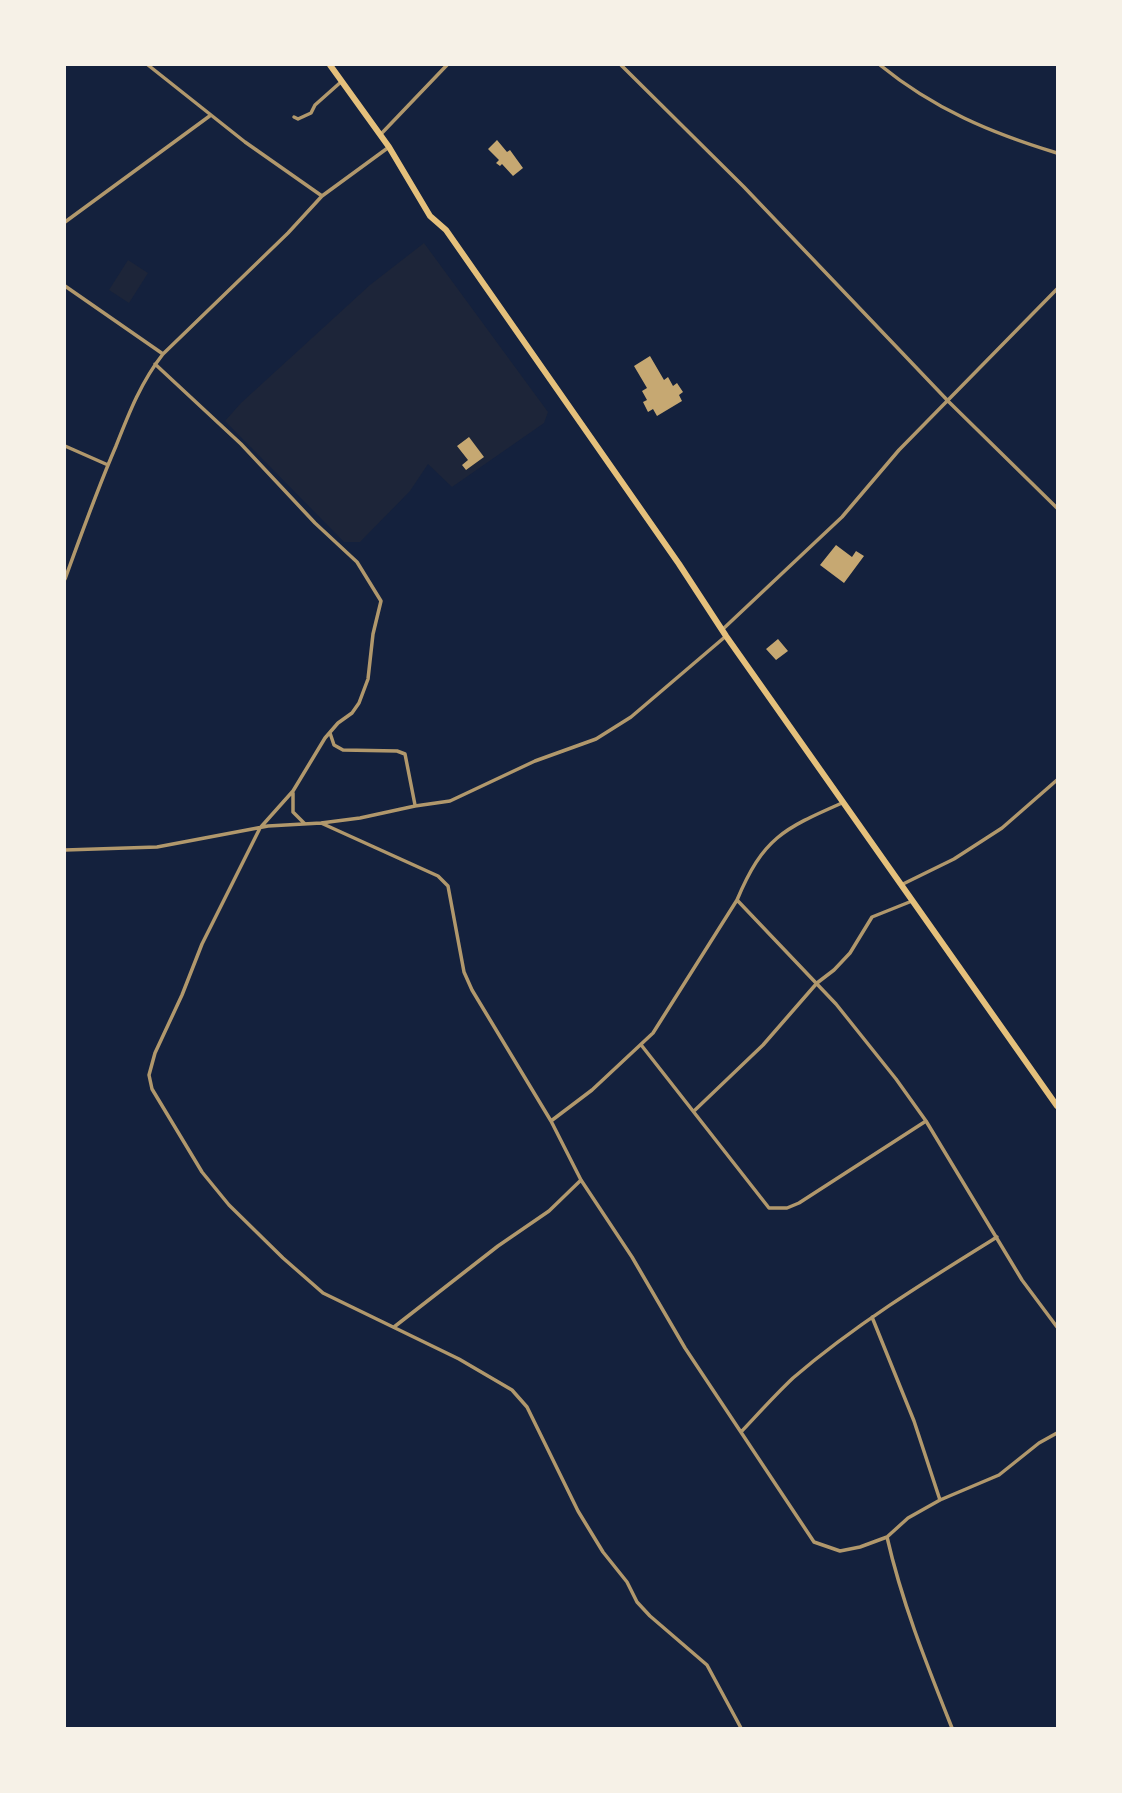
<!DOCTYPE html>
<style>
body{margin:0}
#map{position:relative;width:1122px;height:1793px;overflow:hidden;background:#14213d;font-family:"Sofia Sans Condensed",sans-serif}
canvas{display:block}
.frame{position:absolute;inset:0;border:66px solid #f6f1e7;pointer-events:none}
</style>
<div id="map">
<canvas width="1122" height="1793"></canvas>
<div class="frame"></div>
</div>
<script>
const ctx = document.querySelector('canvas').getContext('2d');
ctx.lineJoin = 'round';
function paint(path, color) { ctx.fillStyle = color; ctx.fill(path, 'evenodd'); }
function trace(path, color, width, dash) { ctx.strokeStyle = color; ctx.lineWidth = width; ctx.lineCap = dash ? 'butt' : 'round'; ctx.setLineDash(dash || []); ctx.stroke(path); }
paint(new Path2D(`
 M424,243L548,412L544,423L452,487L428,464L410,491L360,542H344L225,421L241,403L370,285Z
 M128,260L148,273L129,303L109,290Z`), '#1d2539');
paint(new Path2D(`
 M497,140L507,152L510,150L523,168L513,176L502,164L500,166L496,163L499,160L488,149Z
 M650,356L664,380L668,377L673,386L677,383L683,392L679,395L682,401L657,416L653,409L648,412L643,402L647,400L642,391L647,388L634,366Z
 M469,437L484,457L466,470L462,465L468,460L457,446Z
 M836,545L852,557L856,551L864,556L844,583L820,565Z
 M778,639L788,651L776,660L766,649Z`), '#c6a872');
trace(new Path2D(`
 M148,65L245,142L322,196
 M621,65L744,187L949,402L1057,508
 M880,65C934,109 991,133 1057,153
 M294,117L298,119L311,113L315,105L342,81
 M381,134L447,65
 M65,222L211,115
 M65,286L163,354
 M155,364L241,444L315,523L357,562L381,601L373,634L368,679L359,703L352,713L338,723L325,738L293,791L260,828L202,944L182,995L155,1053L149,1075L152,1089L202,1172L229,1205L283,1258L323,1293L459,1359L512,1390L527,1407L578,1511L603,1552L627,1582L637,1602L650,1616L707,1665L741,1728
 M65,446L108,465
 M65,579C81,535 97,490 116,446C129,413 141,382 163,354L288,233L322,196L389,147
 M723,629L842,517L899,450L1057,289
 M330,733L334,745L343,750L397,751L405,754L415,805
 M293,793V812L304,823
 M321,823L438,876L448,886L464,972L472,990L551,1121L581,1180L632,1257L685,1348L814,1542L840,1551L860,1547L887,1537L908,1518L940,1500L999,1475L1039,1443L1057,1433
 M65,850L157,847L268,826L321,823L360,818L415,806L450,801L535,761L596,739L631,717L726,636
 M903,884L954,859L1002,828L1057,780
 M737,900L836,1004L896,1079L926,1121L1022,1280L1057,1327
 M642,1046L769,1208H787L799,1203L926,1121
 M694,1111L763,1045L817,983L834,970L850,953L872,917L912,901
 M551,1121L592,1090L653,1033L737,900C763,838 783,829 842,803
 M872,1317L914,1421L940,1500
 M394,1327L498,1246L549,1211L581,1180
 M741,1432C758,1414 775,1395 793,1378C856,1324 926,1281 997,1237
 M887,1537C902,1603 927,1665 952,1728`), '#b1986c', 3.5);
trace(new Path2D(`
 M330,65L389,147L430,216L446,230L679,564L726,636L1057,1106`), '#e5c07b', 6);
</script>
